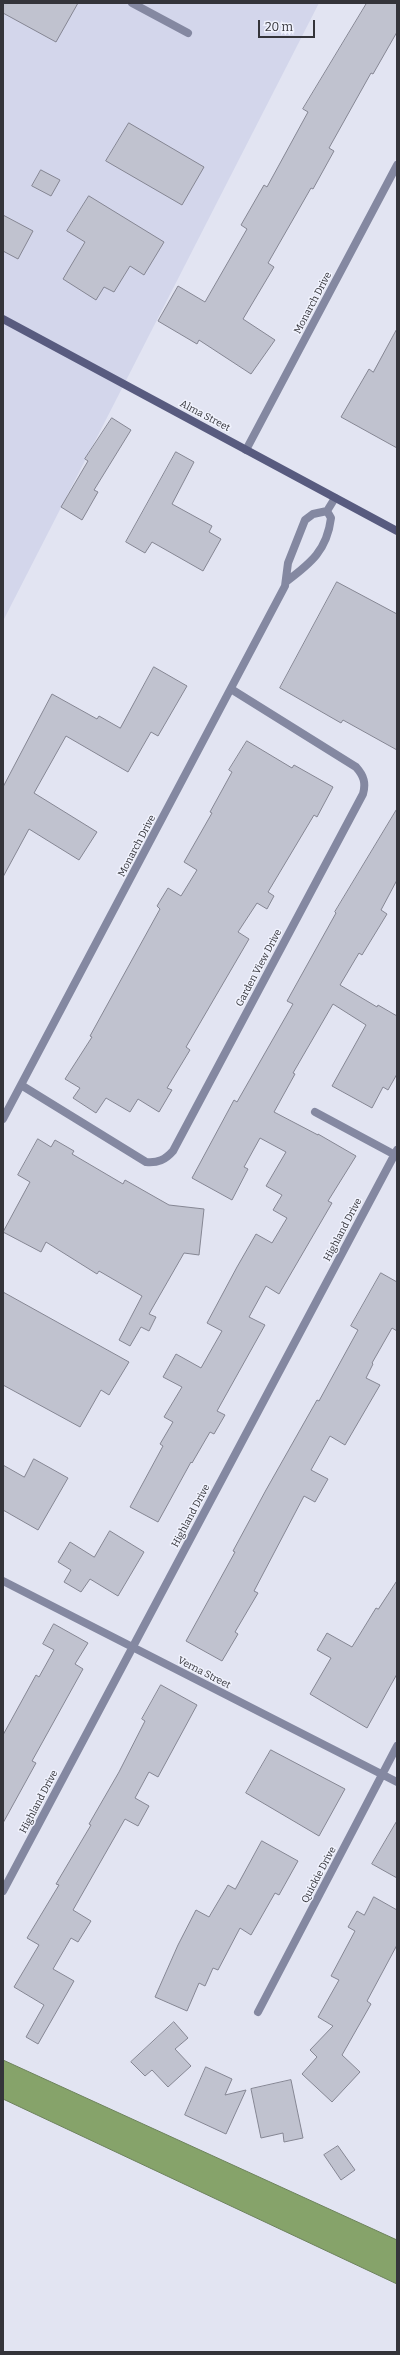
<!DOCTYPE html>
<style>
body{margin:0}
#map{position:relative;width:400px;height:2355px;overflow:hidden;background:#e2e4f2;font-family:Bitter,serif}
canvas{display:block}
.frame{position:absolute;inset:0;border:4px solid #34343a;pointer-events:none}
.scale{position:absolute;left:258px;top:20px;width:57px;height:18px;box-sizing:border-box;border:2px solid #34343a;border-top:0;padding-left:5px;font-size:12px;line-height:14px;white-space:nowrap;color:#34343a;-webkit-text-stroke:3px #f0f2fd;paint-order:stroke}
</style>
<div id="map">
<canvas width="400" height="2355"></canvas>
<div class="frame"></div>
<div class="scale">20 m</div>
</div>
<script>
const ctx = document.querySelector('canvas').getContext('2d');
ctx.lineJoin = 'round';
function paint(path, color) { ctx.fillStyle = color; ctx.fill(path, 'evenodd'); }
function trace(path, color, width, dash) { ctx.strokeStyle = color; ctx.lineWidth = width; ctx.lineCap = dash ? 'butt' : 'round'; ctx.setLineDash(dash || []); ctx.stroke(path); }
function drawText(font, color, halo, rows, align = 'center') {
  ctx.font = font + ' Bitter,serif'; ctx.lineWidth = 3; ctx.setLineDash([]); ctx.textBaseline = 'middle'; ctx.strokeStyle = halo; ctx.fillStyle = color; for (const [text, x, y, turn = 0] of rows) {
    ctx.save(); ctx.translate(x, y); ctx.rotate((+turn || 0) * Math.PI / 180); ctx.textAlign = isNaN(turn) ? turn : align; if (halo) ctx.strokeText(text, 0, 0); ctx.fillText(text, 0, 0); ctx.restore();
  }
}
paint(new Path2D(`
 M3,3H319L3,621Z`), '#d3d6eb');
const water = new Path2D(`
 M3,2060L397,2240V2284L3,2099Z`);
paint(water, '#86a36a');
trace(water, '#6d825c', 1);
const building = new Path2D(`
 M3,3H78L56,42L3,13Z
 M367,3H397V32L373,74L371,73L329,148L334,151L313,189L311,188L268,263L274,267L243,319L275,340L251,374L199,340L197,344L158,321L178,286L205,302L247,229L241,225L264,185L267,187L308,112L303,109Z
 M129,123L204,167L182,205L106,161Z
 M41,170L60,180L51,196L32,186Z
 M89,196L164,242L144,275L130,266L114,292L104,287L96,300L63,279L85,242L67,231Z
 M3,215L33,231L18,259L3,251Z
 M397,329V448L341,417L369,369L373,372Z
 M112,418L131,430L94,490L98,492L82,520L61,507L88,461L85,459Z
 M176,452L194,462L172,504L212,526L209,532L221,539L203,571L152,542L145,553L126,542Z
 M337,582L397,614V750L343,720L341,723L280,688Z
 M154,667L187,686L158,736L151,732L128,772L66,736L34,793L97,832L79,860L29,829L3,877V787L52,694L97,719L99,716L120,728Z
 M247,741L292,768L294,765L333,787L317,817L314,815L268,892L274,896L267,909L257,903L238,932L249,939L186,1047L190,1050L167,1088L172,1090L159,1112L138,1099L130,1112L106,1098L96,1113L73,1098L80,1088L65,1079L92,1037L90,1036L160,909L157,906L168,888L181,896L197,870L184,862L212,813L210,812L232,772L229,770Z
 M397,809V880L381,910L387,914L362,955L359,953L340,985L377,1007L378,1005L397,1016V1074L388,1090L383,1087L372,1108L332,1086L366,1025L333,1004L293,1073L295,1074L274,1112L318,1135V1134L356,1156L328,1201L332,1203L279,1294L266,1286L249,1317L265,1325L217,1411L225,1415L214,1434L210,1432L192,1463L191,1462L158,1522L130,1507L163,1446L160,1444L173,1422L164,1417L182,1387L163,1377L176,1354L201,1368L222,1331L207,1323L237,1267L256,1234L272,1243L287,1218L273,1210L282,1195L266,1186L286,1152L260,1138L244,1167L248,1169L232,1200L192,1178L234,1100L237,1102L293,1004L287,1001L336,913L335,912Z
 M38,1139L51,1147L55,1140L74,1151L72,1154L123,1184L125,1180L169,1205L204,1209L199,1255L184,1253L149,1314L156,1317L149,1331L141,1327L130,1346L119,1340L142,1296L99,1271L97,1274L46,1242L41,1252L3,1232L30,1182L18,1175Z
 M381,1273L397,1282V1331L392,1328L372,1363L373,1364L366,1378L380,1385L345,1445L330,1436L311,1470L328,1479L315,1502L304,1496L254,1591L258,1593L235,1632L238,1634L222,1661L186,1641L235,1552L233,1551L266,1490L317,1400L319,1401L358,1330L351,1326Z
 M3,1292L129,1362L109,1395L101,1390L80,1427L3,1385Z
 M34,1459L68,1478L38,1530L3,1510V1465L24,1477Z
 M110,1531L144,1552L118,1596L90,1579L81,1592L64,1582L71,1570L58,1562L70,1542L94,1557Z
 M397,1581V1674L367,1728L310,1694L331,1658L317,1650L327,1633L352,1647L376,1608L378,1609Z
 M54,1624L88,1643L75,1664L83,1669L32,1761L36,1763L3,1823V1735L36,1675L39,1677L54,1650L43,1644Z
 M161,1685L197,1705L158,1777L149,1772L135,1798L149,1806L138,1826L125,1819L73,1910L91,1921L78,1942L71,1938L53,1969L74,1981L38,2044L26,2037L44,2005L14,1987L39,1945L27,1938L59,1885L56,1884L91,1825L89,1824L119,1772L145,1721L142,1719Z
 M271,1750L345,1789L319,1836L246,1793Z
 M397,1821V1878L372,1864Z
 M262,1841L298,1861L279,1895L275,1893L251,1935L240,1928L218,1970L213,1968L205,1986L199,1983L187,2011L155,1997L178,1945L196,1910L209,1917L228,1885L235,1889Z
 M374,1897L397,1910V1945L367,2001L371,2004L342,2055L360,2072L332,2102L302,2074L317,2057L310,2050L333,2026L318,2017L339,1980L331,1976L355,1931L348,1927L357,1911L364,1915Z
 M174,2022L188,2038L175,2049L191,2066L168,2087L152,2070L145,2076L131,2062Z
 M206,2067L232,2079L225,2095L246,2090L226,2134L185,2115Z
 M291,2080L303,2138L284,2142L283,2133L261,2138L251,2089Z
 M338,2146L355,2170L341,2180L324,2155Z`);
paint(building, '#c0c2cf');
trace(building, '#858693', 1);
trace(new Path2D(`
 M132,3L188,33
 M246,450L397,165
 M287,581C311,563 327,550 331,518L327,511
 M21,1085L146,1162C158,1163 165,1160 173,1151L363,794C366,783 364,776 356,767L231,689
 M315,1112L397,1156
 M3,1119L285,586L288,563L305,520L313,514L327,511L335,498
 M3,1581L397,1782
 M3,1891L397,1150
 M258,2012L397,1746`), '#8488a1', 8);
trace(new Path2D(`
 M3,319L397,531`), '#585b7f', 8);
drawText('10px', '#34343a', '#f0f2fd', [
 ["Monarch Drive",313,303,-62],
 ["Alma Street",205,416,28],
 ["Monarch Drive",137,846,-62],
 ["Garden View Drive",259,968,-62],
 ["Highland Drive",343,1230,-62],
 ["Highland Drive",191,1516,-62],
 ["Verna Street",204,1673,27],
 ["Highland Drive",39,1802,-62],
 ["Quickie Drive",319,1875,-62]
]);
</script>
